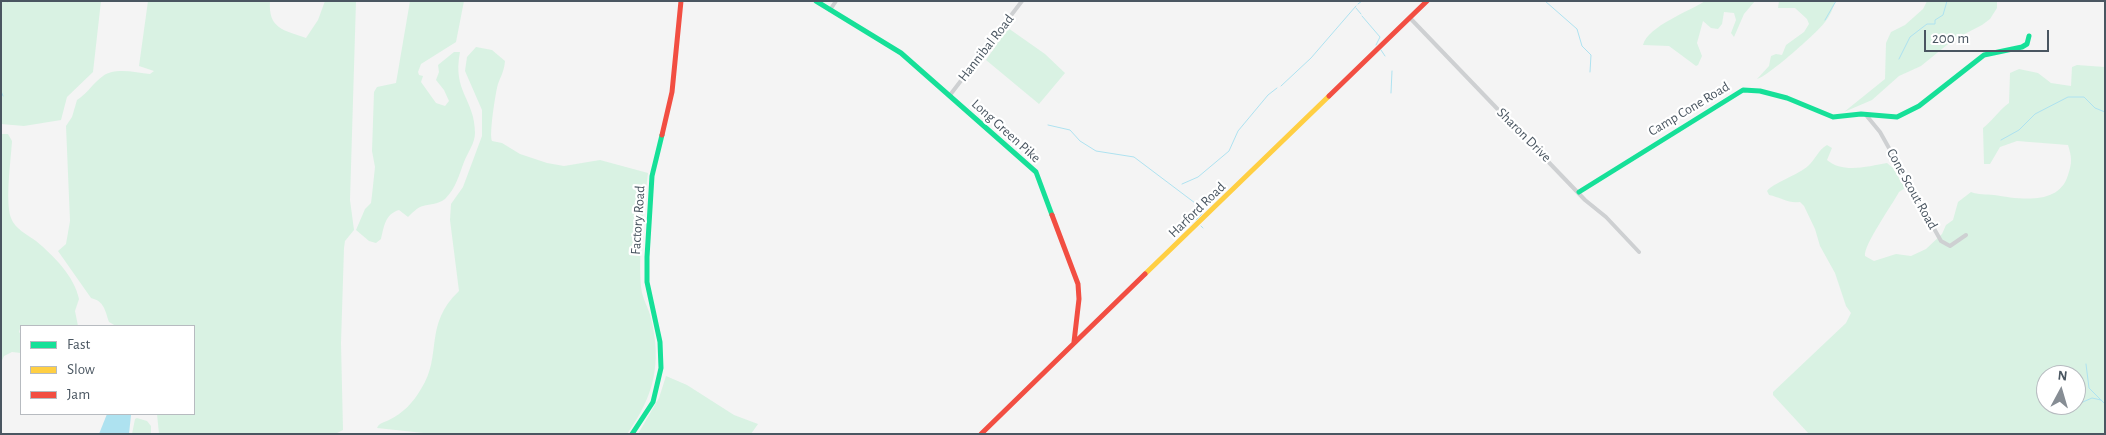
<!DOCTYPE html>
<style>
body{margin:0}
#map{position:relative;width:2106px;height:435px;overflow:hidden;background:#f4f4f4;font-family:"Alegreya Sans",sans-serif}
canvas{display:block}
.frame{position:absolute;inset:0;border:2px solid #4a5661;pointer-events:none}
.legend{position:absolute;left:20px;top:325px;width:175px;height:90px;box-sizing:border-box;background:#fff;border:1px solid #b7bbc0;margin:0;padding:6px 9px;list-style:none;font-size:15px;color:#4a5661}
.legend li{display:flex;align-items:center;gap:10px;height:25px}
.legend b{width:25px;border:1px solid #b7bbc0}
.north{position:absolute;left:2036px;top:365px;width:50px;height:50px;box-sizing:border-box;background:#fff;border:1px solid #b7bbc0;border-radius:50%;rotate:6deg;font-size:14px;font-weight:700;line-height:20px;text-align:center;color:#4a5661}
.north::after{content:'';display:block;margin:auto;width:18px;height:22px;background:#868d94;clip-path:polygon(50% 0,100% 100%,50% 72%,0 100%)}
.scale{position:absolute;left:1924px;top:30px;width:125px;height:22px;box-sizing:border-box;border:2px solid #4a5661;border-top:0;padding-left:6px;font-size:15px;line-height:18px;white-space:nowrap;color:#4a5661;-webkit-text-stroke:4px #fff;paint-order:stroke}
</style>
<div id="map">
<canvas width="2106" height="435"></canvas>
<div class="frame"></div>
<ul class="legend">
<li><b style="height:6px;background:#16e098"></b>Fast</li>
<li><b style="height:6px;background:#ffcf43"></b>Slow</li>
<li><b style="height:6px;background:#f24e42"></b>Jam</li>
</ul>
<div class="north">N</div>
<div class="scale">200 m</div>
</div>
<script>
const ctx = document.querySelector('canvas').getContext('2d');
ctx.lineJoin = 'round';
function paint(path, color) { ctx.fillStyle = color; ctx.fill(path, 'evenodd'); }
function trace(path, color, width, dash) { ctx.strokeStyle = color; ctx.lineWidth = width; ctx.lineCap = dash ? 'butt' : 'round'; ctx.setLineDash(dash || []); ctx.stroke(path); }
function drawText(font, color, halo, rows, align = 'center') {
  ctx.font = font + ' "Alegreya Sans",sans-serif'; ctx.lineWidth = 4.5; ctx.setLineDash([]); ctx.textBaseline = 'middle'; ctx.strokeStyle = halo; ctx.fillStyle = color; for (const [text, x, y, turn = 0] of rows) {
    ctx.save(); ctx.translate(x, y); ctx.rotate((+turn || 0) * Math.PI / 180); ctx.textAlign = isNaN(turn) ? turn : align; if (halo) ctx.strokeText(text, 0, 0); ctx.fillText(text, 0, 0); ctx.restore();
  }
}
paint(new Path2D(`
 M1,1H101L93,72L67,97L61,120L24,126L1,124Z
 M148,1H270C268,29 284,30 306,38L318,20L325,1H356L350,200L354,230L345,241L344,248L341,343L343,430L335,434H159L157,414H194V326H116L109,322C105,310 104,301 91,298L58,251L66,244L70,221L66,126L72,117L77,100C88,93 93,83 103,76C116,67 136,73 150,74L154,71L139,66Z
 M464,1L456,42L421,64L418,72L419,75L423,76L421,82L436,103L445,106L449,101L444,90L436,80L439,72L438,65L454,52H460C452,92 475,99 475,133C475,143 468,152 464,162C459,175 456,188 445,199C438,204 431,204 423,206C418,207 412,213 408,217L399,210C385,214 384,227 381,239L376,243L369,241L356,230L365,209L371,203L372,195L375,167L372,151L374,92L377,87L396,83L410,1Z
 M1705,1H1755L1744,14L1734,37L1731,33L1736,20L1734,13L1724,12L1722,24L1718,29L1711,28L1703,21L1697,43L1702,56L1698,65L1696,66L1669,46L1643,45C1648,26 1690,11 1705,1Z
 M1779,1H1835C1833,9 1830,16 1825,22C1818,32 1766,78 1757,79L1769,66L1771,56L1776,54L1782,55L1786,45L1804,32L1809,24L1807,19L1795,8H1778Z
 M1927,1H1997V8L1990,19L1982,25L1953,40L1921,66L1899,76L1872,100L1844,112L1885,79L1886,43L1891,32L1905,25L1923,9Z
 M1008,28L1045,54L1065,73L1039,104L986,60Z
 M476,47L492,50L505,61C504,74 499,78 497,88C495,97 489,135 492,141L502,143L520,154L547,163L564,166L600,160L648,173C644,205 637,262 642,293C644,301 649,310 651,318C662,364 654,396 627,434H433L377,428C379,423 383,423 389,420C403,413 413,403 421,389C443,355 423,325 459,291L450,220L451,204L463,187L482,136V110L465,71L467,57Z
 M2077,65L2105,67V434H1809L1773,395V392L1846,323L1851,313L1846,306L1835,273L1820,246L1815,229L1804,206L1800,202C1789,204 1780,197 1769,195L1767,191C1773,183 1798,175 1808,166C1816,159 1817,151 1827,145L1832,148L1827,160C1843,174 1869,166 1887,163L1893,168L1905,188L1899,192C1892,205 1863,246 1865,256L1874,261L1896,254L1911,256L1926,249L1942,234L1946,225L1953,220L1958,202L1971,192C1978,195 1986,194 1994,195C2019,199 2059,206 2068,175C2072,163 2072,158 2068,145L2017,141L2000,147L1990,164H1984L1983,128C1993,120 1999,110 2009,103L2010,73L2019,69L2038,73L2051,83L2071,86L2072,67ZM2046,375H2076V405H2046Z
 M1,134H8L12,141C11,159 5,201 11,218C15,229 28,235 36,241C53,255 75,277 79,299L75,311L78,326H21L19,332L21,334V353L12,352L4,356L1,363Z
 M666,376L687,385L734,415L758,424L751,434H638L659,398Z
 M137,418L147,421L151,426V434H132L135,419Z`), '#d9f2e3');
paint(new Path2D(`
 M107,414L131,415L129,434H99Z`), '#aee2f0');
trace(new Path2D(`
 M6,1L7,2
 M1545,1L1577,29L1582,46L1591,55L1590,72
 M1358,4L1362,1
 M1356,8L1361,14
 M1362,16L1380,37L1376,45
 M1825,20L1836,1
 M1381,50L1385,56
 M1899,59L1910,37L1927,24H1935V20L1943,15L1947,1
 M1281,86L1311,58L1356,6
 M1,91L3,96
 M1391,93L1392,71
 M1048,125L1070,130L1080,141L1096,151L1134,157L1199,206L1203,213L1196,220
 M2001,140L2019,130L2035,114L2068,97H2084L2095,108L2105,112
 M1182,184L1198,177L1229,151L1238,131L1268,95L1277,88
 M1201,226L1203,228
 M2086,364L2089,388L2105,404
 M2076,405L2092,398L2101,400
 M2067,410L2075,406`), '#aee2f0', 1);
trace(new Path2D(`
 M830,10L836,1
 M1410,18L1585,200L1606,217L1639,252
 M950,95L1022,1
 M1866,115L1880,132L1941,241L1950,246L1966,235`), '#ced0d2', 4);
trace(new Path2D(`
 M816,1L901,53L1036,172L1052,215
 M1579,192L1743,90L1760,91L1787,98L1833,117L1861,114L1897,117L1919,106L1984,55L2022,47L2027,44L2029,36
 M632,434L653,402L661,368L660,342L647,282V257L652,176L662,135`), '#16e098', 5);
trace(new Path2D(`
 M1145,274L1329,96`), '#ffcf43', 5);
trace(new Path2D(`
 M1329,96L1427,1
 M662,135L672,92L681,1
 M1052,215L1078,284L1079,299L1074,342
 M981,434L1145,274`), '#f24e42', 5);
drawText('14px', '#4a5661', '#fff', [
 ["Hannibal Road",986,48,-52],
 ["Camp Cone Road",1689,109,-31],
 ["Long Green Pike",1006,131,42],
 ["Sharon Drive",1524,135,45],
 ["Cone Scout Road",1912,189,61],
 ["Harford Road",1197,210,-44],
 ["Factory Road",638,220,-86]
]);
</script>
